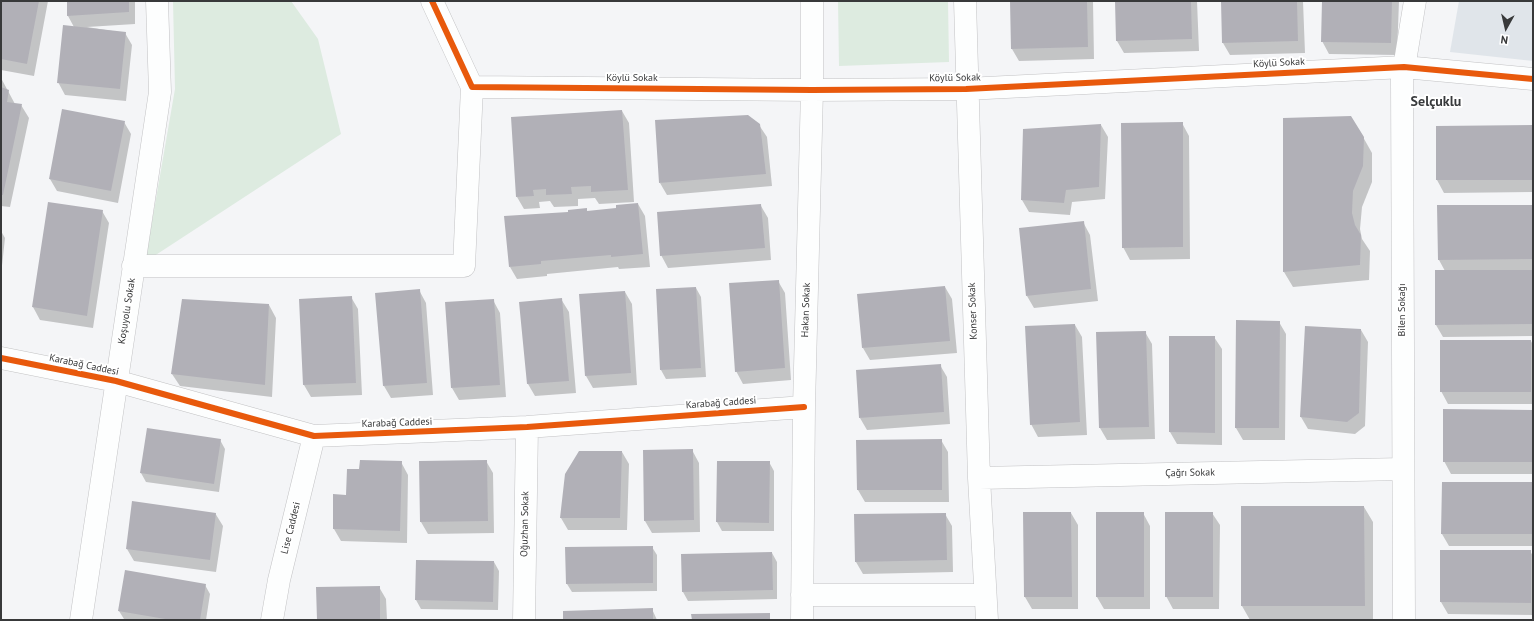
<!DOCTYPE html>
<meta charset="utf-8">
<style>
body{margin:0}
#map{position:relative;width:1534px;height:621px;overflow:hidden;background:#f4f5f7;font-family:"PT Sans",sans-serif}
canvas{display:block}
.frame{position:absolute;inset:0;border:2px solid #38393a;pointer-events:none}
.north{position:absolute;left:1486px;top:8px;width:40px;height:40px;-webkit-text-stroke:3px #fff;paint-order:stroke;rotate:188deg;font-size:11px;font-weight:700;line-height:16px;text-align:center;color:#38393a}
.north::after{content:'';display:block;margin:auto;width:14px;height:18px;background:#38393a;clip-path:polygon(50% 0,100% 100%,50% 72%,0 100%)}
</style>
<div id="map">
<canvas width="1534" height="621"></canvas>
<div class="frame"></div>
<div class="north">N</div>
</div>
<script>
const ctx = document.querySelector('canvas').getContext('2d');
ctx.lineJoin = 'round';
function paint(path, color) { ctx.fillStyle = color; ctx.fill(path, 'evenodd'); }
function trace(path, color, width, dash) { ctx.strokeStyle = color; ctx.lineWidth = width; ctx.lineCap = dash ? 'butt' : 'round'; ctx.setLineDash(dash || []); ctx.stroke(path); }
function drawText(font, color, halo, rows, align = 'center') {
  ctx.font = font + ' "PT Sans",sans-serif'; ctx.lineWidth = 4; ctx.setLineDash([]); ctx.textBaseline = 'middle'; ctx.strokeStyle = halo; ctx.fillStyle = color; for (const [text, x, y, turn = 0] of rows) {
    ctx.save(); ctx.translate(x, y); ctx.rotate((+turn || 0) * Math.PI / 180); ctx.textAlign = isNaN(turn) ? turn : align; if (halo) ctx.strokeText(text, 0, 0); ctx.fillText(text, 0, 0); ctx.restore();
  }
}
paint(new Path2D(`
 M1459,1H1533V61L1450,52Z`), '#e0e5ea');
paint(new Path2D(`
 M173,1H291L318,39L341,134L145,262L175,89Z
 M838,1H948L949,62L839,66Z`), '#ddebe0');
paint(new Path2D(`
 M1,1H48L34,76L1,70Z
 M68,1H135V24L87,27L125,33L132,45L126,101L65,95L58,82L74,27L68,16Z
 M1011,1H1093L1094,59L1019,61L1012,49Z
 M1116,1H1197L1199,51L1124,53L1117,41Z
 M1222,1H1303L1305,53L1230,55L1223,43Z
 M1323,1H1399L1397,55L1329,54L1322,41Z
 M1,78L15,104L21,105L29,118L10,207L1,206Z
 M622,111L629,123L634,202L599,204L595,198L578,199V206L554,207L550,201L539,202L540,208L524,209L517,197Z
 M124,122L131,134L118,203L57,191L50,179Z
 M1182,123L1189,136L1190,259L1130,260L1123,247Z
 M759,125L767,137L772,186L667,195L660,183Z
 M1101,125L1108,137L1105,199L1072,202L1070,215L1029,212L1022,200Z
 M1533,126V192L1444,193L1437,180V127Z
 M1363,137L1372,153V182L1362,207L1360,229L1362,239L1370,251L1369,280L1293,287L1284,272Z
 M49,203L102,211L109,223L93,328L40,320L33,307Z
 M638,204L645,216L650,267L619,269L618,267L547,274V276L517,279L510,267L569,213L586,209L588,212L617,209Z
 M761,206L768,218L771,260L668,268L661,255Z
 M1533,206V336L1443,337L1436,325L1445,271L1439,260Z
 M1083,222L1090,235L1098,301L1034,308L1027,296Z
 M1,231L5,238L1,275Z
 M778,281L785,293L791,380L743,384L736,371Z
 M945,287L952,299L957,353L870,360L863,348Z
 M696,288L701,297L706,377L666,379L661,370L657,290Z
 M419,290L426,303L433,395L391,398L384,386Z
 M625,292L632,304L637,385L593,388L586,376Z
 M351,297L358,309L362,395L311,397L304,385L300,300Z
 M561,299L569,312L576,393L535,396L528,384Z
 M493,300L500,313L506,397L459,400L452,388Z
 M269,305L276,318L272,397L180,386L172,374Z
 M1279,322L1286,334L1285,440H1243L1236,428Z
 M1075,325L1082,337L1087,435L1038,437L1031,424Z
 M1361,330L1368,342L1365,426L1355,434L1308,429L1301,417Z
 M1145,332L1152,344L1155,439L1107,440L1100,428L1097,333Z
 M1214,337L1222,349V445L1177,444L1170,432Z
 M1531,341L1533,345V404H1448L1441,391Z
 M940,365L947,377L950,424L867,430L860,418Z
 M1533,411V474H1451L1444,461Z
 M220,440L225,449L219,492L146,482L141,473Z
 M941,440L948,452L949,502H865L858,490Z
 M692,450L699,463L700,532L652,533L645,521Z
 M622,452L629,464L627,530H568L561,518L566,474Z
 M486,461L493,473L494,533L428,534L421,522Z
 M401,462L408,475L407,543L341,541L334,529L360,470Z
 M718,462H769L774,471V531H722L717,522Z
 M1532,483L1533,546H1449L1442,534Z
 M1364,507L1373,522V620H1250L1242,606Z
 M215,513L223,526L216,572L134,561L127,549Z
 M1071,513L1078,525V609H1032L1025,597Z
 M1097,513H1143L1150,526V609H1104L1097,597Z
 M1212,513L1220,525L1219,609H1173L1166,596Z
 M945,514L952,526L953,572L863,574L856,562Z
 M652,547L657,555V591L572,592L567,584Z
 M1530,551L1533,556V615L1448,614L1441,602Z
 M772,553L777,562V599L688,601L683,592L682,555Z
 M417,561L494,562L499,571L498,610L421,609L416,600Z
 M205,585L210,594L206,620H127L124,619L119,611Z
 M379,587L386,599L387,620H318Z
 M652,609L657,620H564Z`), '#0003');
paint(new Path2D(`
 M1,1H39L27,64L1,59Z
 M67,1H129V12L67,16Z
 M1010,1H1087L1088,47L1011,49Z
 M1115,1H1191L1192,39L1116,41Z
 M1221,1H1297L1298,41L1222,43Z
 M1322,1H1392L1391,43L1321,42Z
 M63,25L126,32L120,89L57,83Z
 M1,87L9,90L7,102L22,104L3,195H1Z
 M62,109L125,121L111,191L49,179Z
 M622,110L628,190L591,192V186L571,187L572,194L546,195V189L533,190L534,196L516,197L511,117Z
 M748,115L760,124L766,174L659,183L655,120Z
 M1351,116L1364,137L1363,166L1353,191L1352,213L1355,225L1361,235L1360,265L1283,272V118Z
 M1183,122V247L1122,248L1121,123Z
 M1101,124L1099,187L1066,190L1064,203L1021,200L1023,129Z
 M1533,125V180H1436V126Z
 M48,202L103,210L87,316L32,307Z
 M638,203L643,254L611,257V255L541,261V264L509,267L504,216L568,212V210L587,208V211L616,208V205Z
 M761,204L765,248L660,256L657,212Z
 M1437,205H1533V259L1438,260Z
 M1084,221L1091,289L1026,296L1019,228Z
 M1435,270H1533V324L1435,325Z
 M779,280L785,368L735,372L729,283Z
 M945,286L950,341L862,348L857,294Z
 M696,287L701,368L660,370L656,289Z
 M420,289L427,383L383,386L375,293Z
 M625,291L631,373L585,376L579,294Z
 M352,296L356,383L303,385L299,299Z
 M562,298L569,381L527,384L519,302Z
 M182,299L269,304L265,385L171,374Z
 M494,299L500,385L451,388L445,302Z
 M1236,320L1280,321L1279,428H1235Z
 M1075,324L1080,422L1030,425L1025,326Z
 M1305,326L1361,329L1359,413L1347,422L1300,417Z
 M1146,331L1149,427L1099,428L1096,332Z
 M1169,336H1215V433L1169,432Z
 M1440,340H1531V392H1440Z
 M941,364L944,412L859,418L856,370Z
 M1443,409L1533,410V462H1443Z
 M147,428L221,439L214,484L140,473Z
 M942,439V490H857L856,440Z
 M693,449L694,520L644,521L643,450Z
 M579,451H622L620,518H560L565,474Z
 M360,460L402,461L400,531L333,529V494L346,495L347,469H359Z
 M487,460L488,521L420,522L419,461Z
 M717,461H770L769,523L716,522Z
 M1442,482H1533L1532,534H1441Z
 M132,501L216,513L210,560L126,549Z
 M1241,506H1364L1365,606H1241Z
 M1023,512H1071L1072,597H1024Z
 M1096,512H1144V597H1096Z
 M1165,512H1213V597H1165Z
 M946,513L947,560L855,562L854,514Z
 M653,546V583L566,584L565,547Z
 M1440,550H1531V603L1440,602Z
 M772,552L773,590L682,592L681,554Z
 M416,560L494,561L493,602L415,600Z
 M125,570L206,584L200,620H171L118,611Z
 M380,586V620H317L316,587Z
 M653,608V620H563V611Z
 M770,613V620H692L691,614Z`), '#b1b0b7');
const minor = new Path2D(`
 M432,1L472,87L812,90L966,89L1404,67L1533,79
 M965,1L979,478L987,620
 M133,266H464L472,87
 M1,358L116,381L314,436L527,427L804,407
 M979,478L1402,469
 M802,595H985
 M81,620L160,92L157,1
 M272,620L279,580L314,436
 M524,620L527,427
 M802,620L804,407L812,90V1
 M1404,620L1402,80L1415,1`);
trace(minor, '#c2c2c4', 23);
trace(minor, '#fdfefe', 22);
trace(new Path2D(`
 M432,1L472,87L812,90L966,89L1404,67L1533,79
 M1,358L116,381L314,436L527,427L804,407`), '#e8590c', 6);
drawText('10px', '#38393a', '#fff', [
 ["Köylü Sokak",1279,63,-3],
 ["Köylü Sokak",632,78],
 ["Köylü Sokak",955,78,-1],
 ["Hakan Sokak",806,310,-88],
 ["Bilen Sokağı",1402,310,-90],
 ["Koşuyolu Sokak",127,311,-81],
 ["Konser Sokak",973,311,-92],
 ["Karabağ Caddesi",84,365,12],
 ["Karabağ Caddesi",721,403,-4],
 ["Karabağ Caddesi",397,423,-2],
 ["Çağrı Sokak",1190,473,-1],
 ["Oğuzhan Sokak",525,524,-89],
 ["Lise Caddesi",291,528,-76]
]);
drawText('bold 14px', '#383a3c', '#fff', [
 ["Selçuklu",1436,102]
]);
</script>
